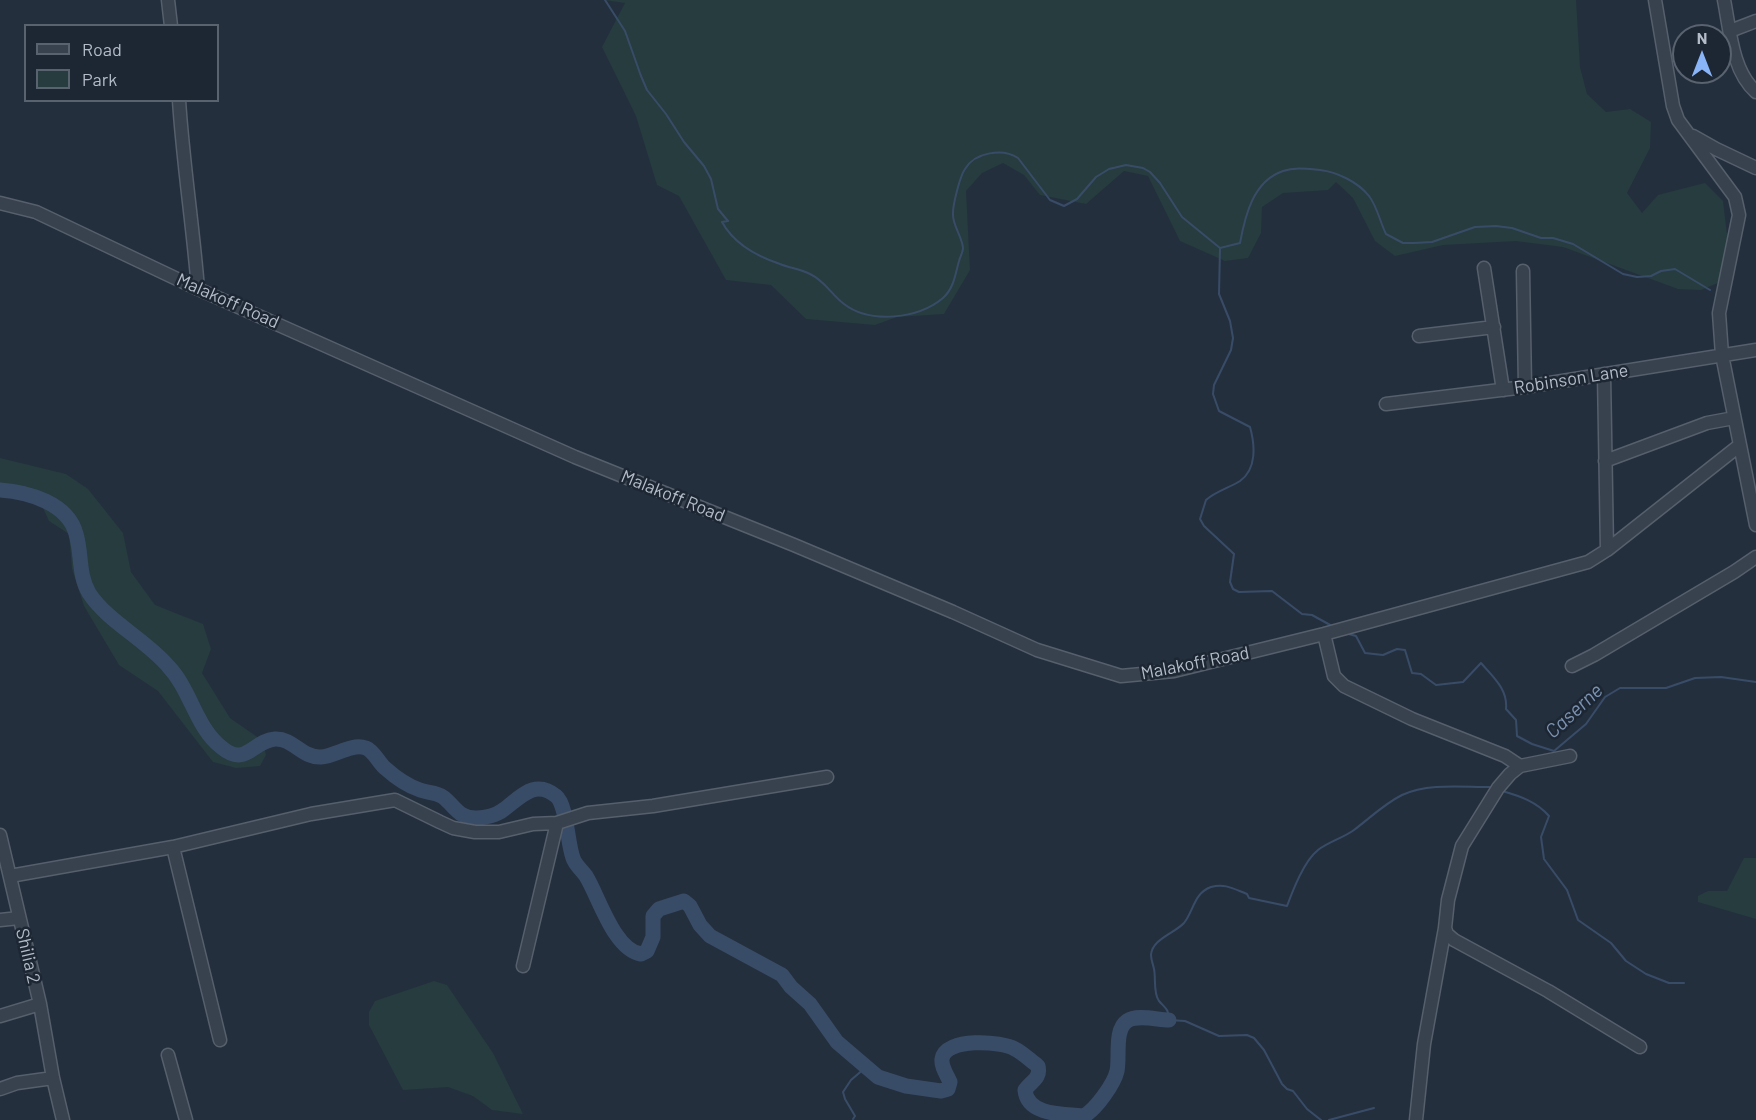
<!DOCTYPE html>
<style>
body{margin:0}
#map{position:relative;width:1756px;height:1120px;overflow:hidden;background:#242f3e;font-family:Barlow,sans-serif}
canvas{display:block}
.legend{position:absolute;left:24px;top:24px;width:195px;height:78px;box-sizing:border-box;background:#1d2633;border:2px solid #59626f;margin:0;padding:8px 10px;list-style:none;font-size:18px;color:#b4bcc9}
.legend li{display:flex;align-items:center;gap:12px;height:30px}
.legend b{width:30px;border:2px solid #59626f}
.north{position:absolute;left:1672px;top:24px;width:60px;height:60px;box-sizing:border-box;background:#1d2633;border:2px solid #59626f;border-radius:50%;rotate:0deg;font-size:16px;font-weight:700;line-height:24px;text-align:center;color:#b4bcc9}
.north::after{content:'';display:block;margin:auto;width:21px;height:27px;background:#8ab4f8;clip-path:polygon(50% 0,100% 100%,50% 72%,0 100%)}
</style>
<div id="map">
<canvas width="1756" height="1120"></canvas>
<ul class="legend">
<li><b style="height:8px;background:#38414e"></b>Road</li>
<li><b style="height:16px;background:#263c3f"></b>Park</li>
</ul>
<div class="north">N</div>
</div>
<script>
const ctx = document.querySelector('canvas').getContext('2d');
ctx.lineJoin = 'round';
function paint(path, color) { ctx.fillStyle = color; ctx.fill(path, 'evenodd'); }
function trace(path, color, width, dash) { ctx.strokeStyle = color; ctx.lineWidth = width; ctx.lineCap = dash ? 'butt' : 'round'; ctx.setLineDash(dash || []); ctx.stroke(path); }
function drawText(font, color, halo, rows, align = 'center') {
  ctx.font = font + ' Barlow,sans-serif'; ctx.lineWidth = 5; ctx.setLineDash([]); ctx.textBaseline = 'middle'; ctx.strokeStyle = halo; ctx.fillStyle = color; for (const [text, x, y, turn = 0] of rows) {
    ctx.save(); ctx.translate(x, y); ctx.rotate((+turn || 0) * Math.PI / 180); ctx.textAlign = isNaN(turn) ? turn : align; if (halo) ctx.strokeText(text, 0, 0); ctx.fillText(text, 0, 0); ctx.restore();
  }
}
paint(new Path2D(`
 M604,0H1576L1580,67L1587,94L1606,112L1630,109L1651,122L1650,148L1627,193L1642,213L1658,195L1705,183L1723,201L1729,252L1725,280L1701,290L1678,289L1563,247L1516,241L1443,245L1395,256L1375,241L1353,198L1336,182L1328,190L1283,193L1262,207L1261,233L1248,258L1225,261L1180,241L1148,176L1124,171L1086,204L1040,195L1024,175L1003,163L982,173L966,191L970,270L944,314L897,317L875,325L806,319L771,285L726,280L679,196L657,185L636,116L602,47L625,3Z
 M0,458L66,474L88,489L123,533L131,572L155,605L203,624L211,649L202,673L230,718L263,741L266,755L260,766L236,768L213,762L158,691L119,665L84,606L72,569L69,534L49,521L39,499L30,492L0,491Z
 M1744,858H1756V919L1698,902V896L1708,891H1727Z
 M434,981L447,985L493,1053L523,1114L492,1110L473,1096L448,1087L403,1090L369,1025V1012L375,1001Z`), '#263c3f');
trace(new Path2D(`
 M605,0L625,31L641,76L647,90L666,114L684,142L704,166L711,179L718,209L728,221L722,222C734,244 756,256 780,264C790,268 800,269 810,274C825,281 831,294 844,304C870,324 918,319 943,298C954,288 955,275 959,261C960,257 963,252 963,248C962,236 952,225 953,213C953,204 960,176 965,169C975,152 1003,148 1018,158L1050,200L1064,206L1077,199L1096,177L1109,169L1126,165L1143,168L1150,172L1160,183L1182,217L1220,248L1240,243C1245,216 1253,181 1283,171C1295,167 1308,169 1320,170C1337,172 1358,182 1369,196C1377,206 1380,222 1386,234L1403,243H1414L1432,242L1475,227L1496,226L1512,228L1541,238H1553L1573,244L1623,274L1637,277L1651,276L1661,271L1675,269L1710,290
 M1220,248L1219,294L1230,321L1233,338L1231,350L1214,385L1213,394L1219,411L1250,427C1255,445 1257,469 1240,481C1229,488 1216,491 1206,500L1200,519L1204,526L1234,554L1230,582L1233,589L1239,592L1272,591L1302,614L1312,615L1332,626
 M1345,633L1356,636L1365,653L1383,655L1397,649L1405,650L1412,673L1421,674L1436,685L1463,682L1481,663C1493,677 1508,689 1506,709L1516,720L1517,736L1532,744L1554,751L1586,724L1605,697L1620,688H1666L1695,678L1721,677L1756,682
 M1502,791C1520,796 1537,802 1549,816L1541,837L1544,859L1567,890L1578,920L1611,943L1626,961L1646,974L1669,983H1684
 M853,1119L855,1116L845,1099L843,1092L851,1080L865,1068
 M1321,1120L1307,1109L1293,1091L1287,1089L1282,1084L1264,1050L1254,1038L1247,1035L1219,1036L1185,1021L1169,1020C1169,1009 1165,1008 1159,1001C1153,993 1156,978 1154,969C1153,964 1151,960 1151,955C1152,939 1175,933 1184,923C1194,910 1194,893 1211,887C1225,883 1234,889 1247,894L1249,898L1287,906C1293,890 1304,861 1318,850C1328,842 1343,838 1354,830C1370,818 1384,804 1402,795C1428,783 1461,787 1489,787L1494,789
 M1329,1120L1374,1108`), '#394c67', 2);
trace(new Path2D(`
 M0,490C28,492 68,503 76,534C82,554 78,574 89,593C107,621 146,640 168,666C191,690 195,726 221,747C246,768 252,741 275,739C293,738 302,758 321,757C336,756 351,743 366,748C374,751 378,762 385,768C395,777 408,786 420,790C428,793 436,792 443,797C455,806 459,819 477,818C485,818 497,815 503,810C519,799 534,778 556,796C567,805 567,842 573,858C575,865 582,870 586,876C599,897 614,950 641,954L647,951L653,937V916L659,909L684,901L690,906L700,925L710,936L782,975L791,987L810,1004L837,1042L878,1077L906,1086L941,1091L948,1089L950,1082C947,1075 941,1067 942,1059C945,1037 1002,1041 1015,1049C1023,1053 1031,1061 1038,1066C1041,1079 1031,1081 1025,1090C1027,1116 1065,1114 1084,1116C1096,1109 1114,1084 1117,1071C1120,1057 1114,1030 1127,1021C1137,1014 1158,1020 1169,1020`), '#394c67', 15);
const minor = new Path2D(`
 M168,0L171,26
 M1655,0L1673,106L1678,120L1735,197L1739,215L1719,313L1722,355L1756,525
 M1724,0C1730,30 1732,71 1756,92
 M1730,31L1756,21
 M179,100C183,163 193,226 198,289
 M1693,136L1716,149L1756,168
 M0,203L36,212L198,289L575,457L794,545L953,612L1037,650L1121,676L1174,671L1324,634L1588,562L1607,550L1740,445
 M1484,268L1503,390
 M1523,271L1525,387
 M1419,336L1494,327
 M1604,374L1607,550
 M1386,404L1525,387L1756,350
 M1605,461L1707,423L1734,418
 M1324,634L1334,676L1344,686L1412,719L1505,756L1520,766L1570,756
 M1572,666L1594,655L1734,572L1756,557
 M1520,766L1510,774L1498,788L1462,846L1448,900L1445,928L1447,934L1454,940L1548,991L1640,1047
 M0,835L40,1004L53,1078L63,1120
 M173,847L220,1040
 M10,876L173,847L311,814L395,800L440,822L453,828L475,832H499L533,824L557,823
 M0,920L19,918
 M523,966L557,823L588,813L653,806L827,777
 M0,1016L40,1004
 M168,1055L186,1120
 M0,1089L17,1083L53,1078
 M1416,1120L1424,1044L1445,928`);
trace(minor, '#565f6c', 15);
trace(minor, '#38414e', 12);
drawText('18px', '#b4bcc9', '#1d2633', [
 ["Malakoff Road",228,301,24],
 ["Robinson Lane",1571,379,-9],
 ["Malakoff Road",673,496,22],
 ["Malakoff Road",1195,663,-11],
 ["Shilia 2",28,956,77]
]);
drawText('italic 20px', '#7c92b1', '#1d2633', [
 ["Caserne",1574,711,-43]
]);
</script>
